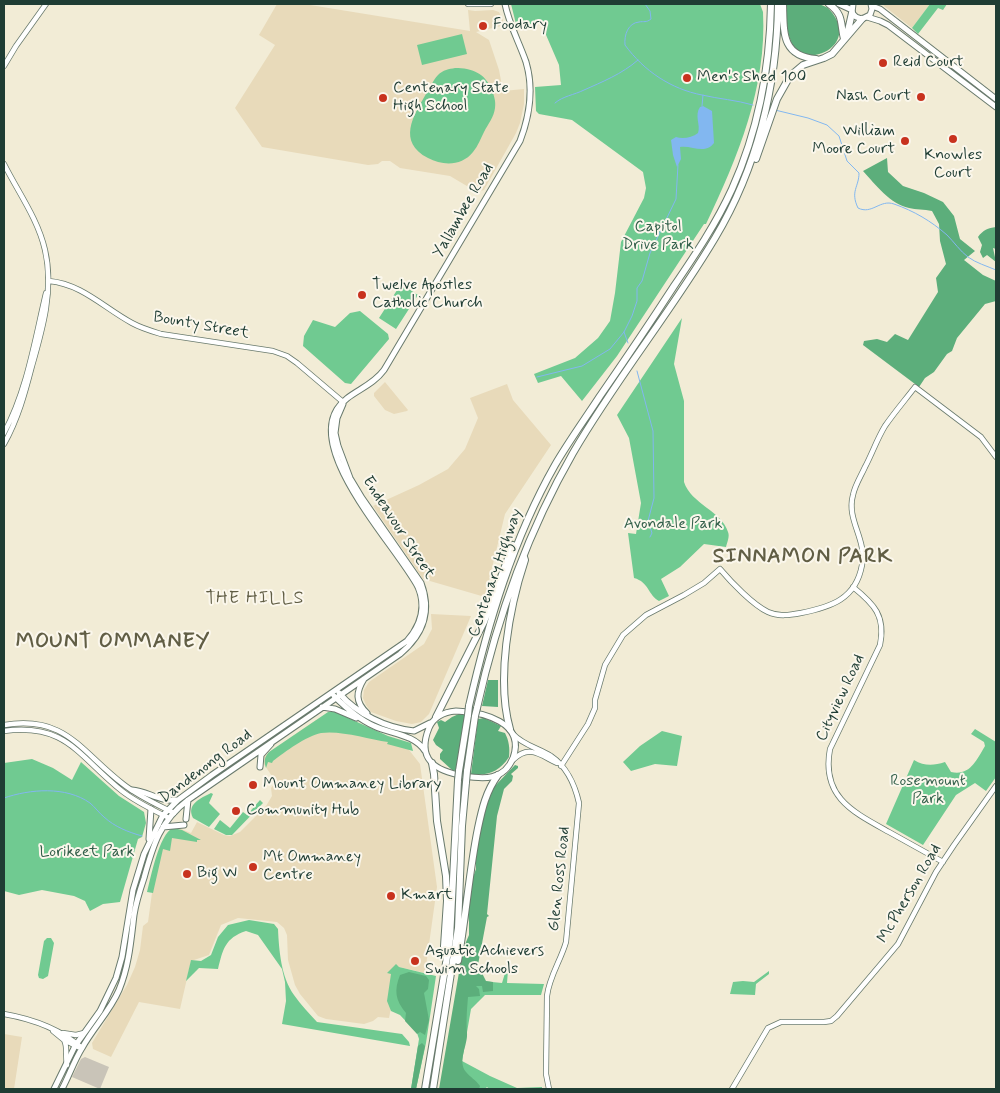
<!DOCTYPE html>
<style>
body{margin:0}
#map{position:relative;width:1000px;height:1093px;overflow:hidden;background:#f2ecd6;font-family:Mynerve,sans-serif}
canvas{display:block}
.frame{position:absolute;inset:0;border:5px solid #1f3d34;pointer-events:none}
</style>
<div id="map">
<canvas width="1000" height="1093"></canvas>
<div class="frame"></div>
</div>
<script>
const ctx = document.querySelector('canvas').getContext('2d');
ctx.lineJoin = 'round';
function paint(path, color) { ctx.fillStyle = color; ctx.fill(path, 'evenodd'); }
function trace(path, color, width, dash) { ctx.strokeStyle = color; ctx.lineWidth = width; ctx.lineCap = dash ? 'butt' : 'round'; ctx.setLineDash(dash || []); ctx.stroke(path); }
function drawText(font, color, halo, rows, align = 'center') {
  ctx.font = font + ' Mynerve,sans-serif'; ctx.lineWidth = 4; ctx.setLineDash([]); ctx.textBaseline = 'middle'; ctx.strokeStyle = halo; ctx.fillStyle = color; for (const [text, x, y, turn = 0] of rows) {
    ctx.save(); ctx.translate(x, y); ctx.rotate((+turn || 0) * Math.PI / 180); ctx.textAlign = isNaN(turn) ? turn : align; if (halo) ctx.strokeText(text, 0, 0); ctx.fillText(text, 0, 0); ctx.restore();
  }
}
paint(new Path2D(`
 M277,4H304L470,31L468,10L475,11L493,10L499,12L505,25L476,32L489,40L499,70L503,91L524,89V104L520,123L516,133L484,190L477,192L450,176L400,168L390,161H382L378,164L368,165L262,147L235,108L275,45L259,35Z
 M883,4H930L912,28L884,6Z
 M385,382L408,410L407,411L394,414L385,410L374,396V393Z
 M507,384L513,400L551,445L505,514L485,597L423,579L373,506L419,485L448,469L465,449L478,418L470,398Z
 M431,614L471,616L429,714L421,722L412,724L396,721L371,712L366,705L363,698L364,690L369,682L424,644L432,629Z
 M316,720L406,746L420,764L437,887L425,973L399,967L389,1018L378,1017L373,1021L364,1024L326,1019L318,1016L300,994L295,985L288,960L287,935L284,928L277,922L238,918L221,925L209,955L191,961L180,1009L139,1002L111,1057L93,1049L92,1043L127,985L135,967L140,950L143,926L148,922L156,864L166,838L173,829H181L191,833L197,822L224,835L230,836L240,832L266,806L272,796L271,788L276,782L263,763L264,756Z
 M4,1034L22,1037L14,1089H4Z`), '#e8daba');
paint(new Path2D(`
 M85,1057L109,1067L100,1089L72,1077L81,1059Z`), '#c9c4b8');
paint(new Path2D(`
 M511,4H760L763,12C767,87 738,157 706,224H704L617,356L582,401L561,376L538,383L534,374L575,358L598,338L610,321L615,293L621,242L644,198L646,188L643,172L572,120L539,114L536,111L535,87L561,85L559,65L540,21L517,28Z
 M930,4H947L943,10L938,8L918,34L912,28Z
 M462,34L467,54L422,65L417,45Z
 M455,68C472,68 485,73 492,90C494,96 496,101 495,108C494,117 488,124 484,132C481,138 478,146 473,152C462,166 443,166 428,158C397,142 413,116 426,94C430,88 433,80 438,75C443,70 449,69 455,68Z
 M401,284L418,295L396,329L379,318Z
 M360,311L388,334L389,339L351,384L345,383L303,346L304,336L313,320L335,327L350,313Z
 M682,318L674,364L684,401V482C691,504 722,511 728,532C730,536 727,543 726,547L704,544L680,567L661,579L669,596L659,601C648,595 649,582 634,578L628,533L636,534L641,503L629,438L617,415Z
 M328,712H335L388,736L411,743L413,751L387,744L388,742C368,739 340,730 321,733C306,736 285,752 273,761L272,763L268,762L266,768C264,761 264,758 269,752Z
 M975,729L996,742V777L986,791L975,783L956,795L923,845L886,824L914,760C924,766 933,766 945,762L951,772C970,776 976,761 985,746L984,742L971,734Z
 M662,731L682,736L677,766L655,764L631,771L623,762L640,746Z
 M32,759L53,768L72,780L81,762L119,796L144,812L146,823L142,837L138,839L120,902L103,904L90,911L85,901L74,896L42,890L19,895L4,891V763Z
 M211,793L213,794L209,803L220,814L209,827L193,818C186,804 201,798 211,793Z
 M260,800L263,803L232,835H226L214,829L220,820L230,828L243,812L247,815Z
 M173,828L182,830L201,840H197V842L172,838L170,851L163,849L153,893L147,892C151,877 159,834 173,828Z
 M249,920L274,924L278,929C279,950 281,977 294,995C301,1005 309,1013 317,1022L402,1034L409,1042L410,1046L282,1024L286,1001L285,982L282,969L258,935L246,931C225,938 223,949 218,969L199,968L186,981L191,960L201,961L211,955L218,937L228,925Z
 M47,938H51L54,943L48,976L43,979L39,978L38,975L44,941Z
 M396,964L399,967L436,976L426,1043L416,1089H411L419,1039L417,1033L400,1015L391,1011L387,1001L391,974L387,973Z
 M506,970H508L507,983L544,984L541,995H485L471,1009L462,1061L490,1076L517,1088L542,1087V1089H489L487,1087L485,1089H443L462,979L502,983Z
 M769,971V974L756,984L755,995L730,994L733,982L743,981L754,982Z`), '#70ca91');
paint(new Path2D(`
 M786,4C798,4 813,1 824,6C829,8 832,12 835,17C855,49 801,72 790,39C786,28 787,15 786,4Z
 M887,158L888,172L903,186L924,193L943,202L954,216L960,239L975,251L964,260L983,275L996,281V301L985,304L957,338L952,351L947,354L934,372L925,378L919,387L863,345L864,341L877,339L887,342L895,334L908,340L938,292L936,278L946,264L940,241L939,224L932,211C924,209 916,210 909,208C890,204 876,185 863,171Z
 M996,227V249L993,248L996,262L987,255L983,258L980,252L982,245L978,237C983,230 988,228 996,227Z
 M488,680H498V707L482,706Z
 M461,713L465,714L457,771L452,770L440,759V754L443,750L436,745L433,740L439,728L437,722L441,720L445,722L452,717Z
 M484,718L501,726L498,731L505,733C509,741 510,748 509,757C499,772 488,776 471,774L478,719Z
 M515,765L518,766V768L511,774L513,776L512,781L504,789L497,816L487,914L489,916L487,917L477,970L482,973L486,981L493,982V991L483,992L482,986H476L479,989L480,996L468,997C467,1010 466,1020 467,1033C468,1045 457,1061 466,1072C470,1077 476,1080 480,1086L479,1089H439L463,949L469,935V922L468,914L472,880L476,869V852L486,803L491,790Z
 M409,972L426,976L429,980L428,989L424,993L429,1020L425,1035L420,1032L417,1034L405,1021L406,1013C395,1000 394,990 400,975Z
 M422,1043L425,1046L416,1089H411L418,1046Z`), '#5cae7b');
paint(new Path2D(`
 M703,106L712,111L714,143C705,155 692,145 680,147L681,159L677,167L673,155L671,140L676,137C682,139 692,138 698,133C701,125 694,116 700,107Z`), '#82b7f0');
trace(new Path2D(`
 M645,4L650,11L651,19C646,23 644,21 639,22C628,23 624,35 625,45C644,71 671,89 702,95C719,99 736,100 753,105
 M555,103C563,96 574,95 584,90C602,82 622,74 638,60
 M702,106L703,95
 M775,110L808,118L827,125L839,136L847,161L859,173C859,187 850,191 858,208C872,215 880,199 894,204C914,211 931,221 947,235C954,242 960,251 968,257C976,263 987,266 996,270
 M624,332L628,343
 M637,371L653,431L654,498L648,521L652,533L650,537
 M537,377L582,366L610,349L624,332L632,316L637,301V288L642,281L650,253L676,199L678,165
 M4,798C30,789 66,786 90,803C95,807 99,813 104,817C115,827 128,832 142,836`), '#82b7f0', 1);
const tertiary = new Path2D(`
 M468,4H491
 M4,66L16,46L46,4
 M4,164C18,192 38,219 45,250C54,289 43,328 32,366C25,393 18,419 4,444
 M49,281C82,284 104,308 132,323C141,328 151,331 161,334L273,351L287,356L297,363L343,402
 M4,433C27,391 35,339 46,293
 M853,587C874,604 886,616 880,645L830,749C821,797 853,812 889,832C907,842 925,852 943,862
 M4,725C66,715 80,751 123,784C138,796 156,804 174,813
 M4,731C67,723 78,756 122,791C136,802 153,810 169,818
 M513,734C523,745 538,748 551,756C566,766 575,785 579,803L566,942C561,960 549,977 547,996L546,1074L549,1089
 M513,760C529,744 540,755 557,763
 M561,766L588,724L595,708V700L605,665L623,635L646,615L684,595L704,583L720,569C731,582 753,605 768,612C779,617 790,615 801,613C831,607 856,599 862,565C867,539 846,520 853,495C855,485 861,476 865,467C872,454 877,439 885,426C894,413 905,400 915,387L981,437L996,457
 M4,1014C33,1019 59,1028 82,1048
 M53,1031L64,1040L78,1047
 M63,1033L76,1035L84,1033
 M64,1040C68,1047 65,1056 67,1065
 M732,1089L768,1028L781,1022H824L831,1021L837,1016L898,944L936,872L954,845L996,786`);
const secondary = new Path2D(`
 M839,4L852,10
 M853,4L852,13L856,17L862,19L870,15L872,9L871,4
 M872,6L880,9L996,99
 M867,17L880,21L888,25L996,107
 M364,679C356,692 355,702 367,713
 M339,693C357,714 386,728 414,731L430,723
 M334,696C346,708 358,719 374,726C391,734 414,734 425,751
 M322,707L335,709L356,718
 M456,711C483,712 526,722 513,758C504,781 483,779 464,776C436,771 416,760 429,728C434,716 444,712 456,711Z
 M260,767L261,755L271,744
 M132,790C147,791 160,802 177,800
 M186,819L188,800
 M163,827L184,825
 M149,839L151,809
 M54,1089L75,1046L100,1011L116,978L122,957L133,890L144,854L163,815L178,800L212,775L407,641C421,625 426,606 418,587C397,547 308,455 337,409C348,392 371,388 384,370L520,141C530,115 534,89 526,62C519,42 509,24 505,4
 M62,1089C69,1076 74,1061 82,1048C93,1028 110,1011 119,990C129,966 131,940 134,915C136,902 140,890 144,878C153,845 160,821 188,800L400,654C423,635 432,612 421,583L362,498L350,478L338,446L335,433L337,418L343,404`);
const motorway = new Path2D(`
 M783,4C784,32 781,56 816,59
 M829,4C844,15 840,23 844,39
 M847,35L852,13
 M756,159L777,99L790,76L803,65L824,58L832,54L862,19
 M469,706C488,623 513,539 555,465C569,441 585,419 600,396C625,360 650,323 674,286C695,255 716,224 732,189C758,131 770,67 771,4
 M477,708C497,618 527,533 573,453C616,379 671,312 715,238C757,168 777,86 778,4
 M436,717L484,622L513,545
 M510,729C496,680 509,608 525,560L524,557
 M432,763L434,774L437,821L446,876L447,901L444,946
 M459,771L468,715
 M467,771L475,716
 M458,961C466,917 469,872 478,828C482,809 486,791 498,775
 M425,1089L450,939L458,780
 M433,1089L458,928L462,826L466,782`);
trace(tertiary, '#697a6d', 6);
trace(secondary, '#697a6d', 7);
trace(motorway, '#697a6d', 8);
trace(tertiary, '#fff', 4.5);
trace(secondary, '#fff', 5);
trace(motorway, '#fff', 6);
const motorwayBridge = new Path2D(`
 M468,715L469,706
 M475,716L477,708
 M458,780L459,771
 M466,782L467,771`);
trace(motorwayBridge, '#697a6d', 8, []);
trace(motorwayBridge, '#fff', 6);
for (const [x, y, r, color] of [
 [483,26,5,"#c8321e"],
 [883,63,5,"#c8321e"],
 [687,78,5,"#c8321e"],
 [921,97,5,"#c8321e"],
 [383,98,5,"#c8321e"],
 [953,139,5,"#c8321e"],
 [905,141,5,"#c8321e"],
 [362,295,5,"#c8321e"],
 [253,785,5,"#c8321e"],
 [236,811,5,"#c8321e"],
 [253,867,5,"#c8321e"],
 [187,874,5,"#c8321e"],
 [391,896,5,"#c8321e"],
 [415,961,5,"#c8321e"]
]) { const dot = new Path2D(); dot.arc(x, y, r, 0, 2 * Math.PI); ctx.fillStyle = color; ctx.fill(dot); trace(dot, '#fbf7ec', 2); }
drawText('16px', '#1f3d34', '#fbf7ec', [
 ["Foodary",493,26],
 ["Reid Court",893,63],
 ["Men's Shed 100",697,78],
 ["Centenary State",393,89],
 ["High School",393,107],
 ["Nash Court",911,97,"right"],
 ["William",895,132,"right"],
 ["Moore Court",895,150,"right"],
 ["Knowles",953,156,"center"],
 ["Court",953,174,"center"],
 ["Twelve Apostles",372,286],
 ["Catholic Church",372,304],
 ["Mount Ommaney Library",263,785],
 ["Community Hub",246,811],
 ["Mt Ommaney",263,858],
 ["Centre",263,876],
 ["Big W",197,874],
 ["Kmart",401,896],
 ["Aquatic Achievers",425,952],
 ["Swim Schools",425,970]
], 'left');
drawText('16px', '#1f3d34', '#fbf7ec', [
 ["Yallambee Road",464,211,-60],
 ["Bounty Street",201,326,10],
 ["Endeavour Street",398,528,57],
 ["Centenary Highway",496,573,-71],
 ["Cityview Road",841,698,-65],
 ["Dandenong Road",206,767,-37],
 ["Glen Ross Road",560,879,-84],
 ["McPherson Road",910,894,-60]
]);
drawText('16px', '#33604b', '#fbf7ec', [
 ["Capitol",658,228],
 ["Drive Park",658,246],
 ["Avondale Park",673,525],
 ["Rosemount",928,782],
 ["Park",928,800],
 ["Lorikeet Park",87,853]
]);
ctx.letterSpacing = '1px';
drawText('18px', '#615e45', '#fbf7ec', [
 ["THE HILLS",255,599]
]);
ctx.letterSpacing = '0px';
ctx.letterSpacing = '1px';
drawText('bold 21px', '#615e45', '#fbf7ec', [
 ["SINNAMON PARK",803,558],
 ["MOUNT OMMANEY",113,643]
]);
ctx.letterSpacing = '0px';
</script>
